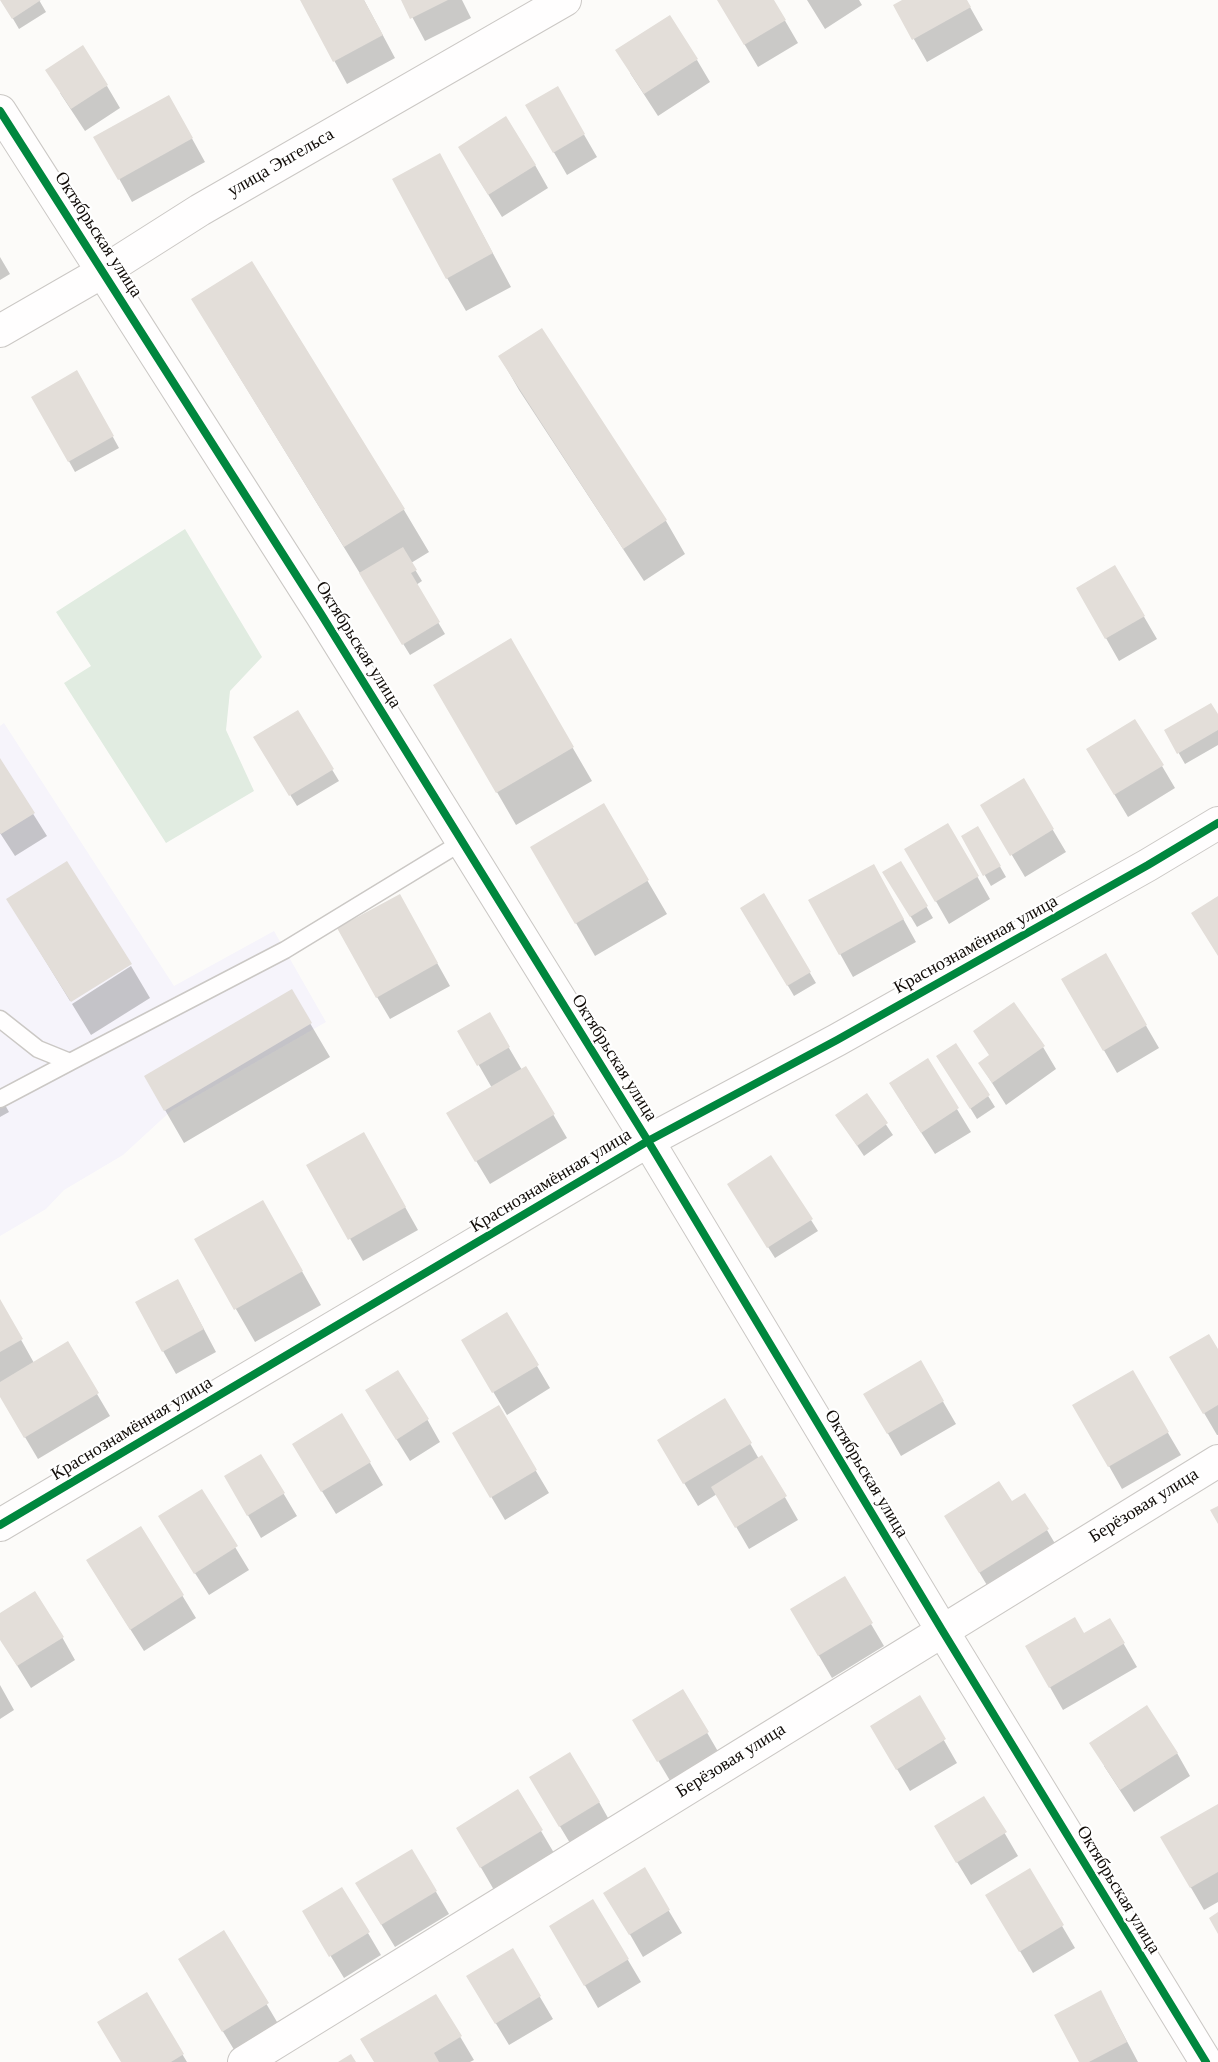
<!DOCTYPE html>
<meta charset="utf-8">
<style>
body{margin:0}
canvas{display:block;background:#fcfbf9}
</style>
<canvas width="1218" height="2062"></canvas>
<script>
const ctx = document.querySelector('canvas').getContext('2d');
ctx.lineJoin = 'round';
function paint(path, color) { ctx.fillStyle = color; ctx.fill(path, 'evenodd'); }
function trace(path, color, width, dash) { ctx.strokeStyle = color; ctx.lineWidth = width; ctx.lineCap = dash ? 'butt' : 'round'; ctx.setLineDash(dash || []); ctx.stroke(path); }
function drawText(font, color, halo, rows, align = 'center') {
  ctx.font = font + ' "Times New Roman",serif'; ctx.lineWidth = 4.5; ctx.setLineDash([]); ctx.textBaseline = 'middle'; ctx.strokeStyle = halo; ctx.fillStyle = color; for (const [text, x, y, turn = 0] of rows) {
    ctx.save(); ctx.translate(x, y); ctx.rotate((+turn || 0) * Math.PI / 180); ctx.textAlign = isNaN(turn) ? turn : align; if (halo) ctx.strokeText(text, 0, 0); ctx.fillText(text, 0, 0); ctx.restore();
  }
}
paint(new Path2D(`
 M4,723L174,986L274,931L326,1022L172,1110L123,1155L64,1190L46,1209L0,1236V726Z`), '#f6f4fb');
paint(new Path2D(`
 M185,529L262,657L230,691L226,730L254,791L166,843L64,683L91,666L56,612Z`), '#e1ece1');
paint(new Path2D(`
 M2,0H39L46,12L19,29Z
 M301,0H364L395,58L347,84Z
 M403,0H462L471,18L425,41Z
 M718,0H773L798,43L758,67Z
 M807,0H859L862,5L825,29Z
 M905,0H966L983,30L927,62L895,6Z
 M697,60L710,82L658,116L630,73Z
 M107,86L120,108L85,131L60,93Z
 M557,88L597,157L567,175L527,106Z
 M169,97L205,162L132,202L96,137Z
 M440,155L511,287L466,311L447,278Z
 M535,165L548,188L502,217L473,170Z
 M0,257L10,274L0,280Z
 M541,330L666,521L685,554L644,581L519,390L500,357Z
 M218,342L404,510L429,552L411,563L422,581L416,585L445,634L410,655Z
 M77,372L119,448L75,472L33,397Z
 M1115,567L1157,639L1119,661L1078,589Z
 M510,640L592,781L516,825L435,685Z
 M297,712L339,781L297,806L255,737Z
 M1218,717V745L1185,764L1166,731Z
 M0,761L47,836L15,856L0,833Z
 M1162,766L1175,788L1128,817L1101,772Z
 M1023,780L1066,852L1025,877L982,805Z
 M603,805L667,914L595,956L532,847Z
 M948,825L990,899L949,924L906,849Z
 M978,828L1006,877L991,886L963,837Z
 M901,863L933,918L917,927L884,872Z
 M886,888L916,942L853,977L810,900Z
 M763,895L816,983L794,996L742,908Z
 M8,900L130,963L70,1001Z
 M412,918L450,986L390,1019L377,997Z
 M1105,955L1159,1048L1117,1073L1063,979Z
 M131,966L150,998L91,1035L72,1004Z
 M291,991L330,1057L184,1143L146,1077Z
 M489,1014L522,1070L526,1068L567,1138L490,1184L461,1136L492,1088L459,1031Z
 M975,1031L1043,1047L1056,1069L1006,1105L980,1064L990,1056Z
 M956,1045L995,1107L977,1119L945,1067Z
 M927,1060L971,1132L935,1154L904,1106Z
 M866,1095L893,1135L864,1156L844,1126Z
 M0,1096L9,1112L0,1117Z
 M377,1157L418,1230L363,1261L308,1166Z
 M771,1157L818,1231L775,1258L735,1195Z
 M263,1202L321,1305L255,1342L196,1240Z
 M0,1302L34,1363L97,1394L110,1416L38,1459L0,1395Z
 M190,1303L216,1352L176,1374L163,1351Z
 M1218,1352V1435H1217L1171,1357Z
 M920,1362L956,1424L901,1456L865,1394Z
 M476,1363L537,1366L550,1388L507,1415Z
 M1132,1372L1181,1455L1122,1489L1075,1406Z
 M725,1400L759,1459L762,1457L798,1520L749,1549L717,1494L698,1506L672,1463Z
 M498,1407L549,1493L505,1520L467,1456Z
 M380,1413L427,1419L440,1442L410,1461Z
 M342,1415L383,1485L336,1514L307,1467Z
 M261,1456L297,1516L261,1538L226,1477Z
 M201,1491L249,1570L209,1595L173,1539Z
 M1011,1503L1047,1530L1060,1552L993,1595L959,1539Z
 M141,1528L196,1618L144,1651L101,1583Z
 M0,1615L62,1637L75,1660L31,1688L0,1638Z
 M1110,1620L1137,1667L1063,1710L1027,1647L1084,1635Z
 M871,1624L884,1646L832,1678L805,1632Z
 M0,1685L14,1710L0,1719Z
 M683,1691L720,1755L672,1784L634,1720Z
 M919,1697L957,1763L910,1791L885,1749Z
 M1177,1753L1190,1776L1134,1812L1104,1766Z
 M984,1798L1018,1856L971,1885L949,1849Z
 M544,1800L599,1802L612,1825L573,1848Z
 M1218,1805V1902L1204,1910L1162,1838Z
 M458,1828L541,1831L554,1853L494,1890Z
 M412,1851L449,1914L395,1947L370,1906Z
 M644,1869L682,1933L643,1957L606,1893Z
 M1029,1870L1075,1948L1033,1973L987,1896Z
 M342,1889L381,1955L344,1978L304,1912Z
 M593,1901L641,1982L598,2008L564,1949Z
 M224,1932L280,2027L236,2053L193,1982Z
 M512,1950L553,2019L509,2045L481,1999Z
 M146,1994L187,2062H122Z
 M436,1996L474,2060L470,2062H376Z
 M1113,2015L1138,2062H1080Z`), '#0003');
paint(new Path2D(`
 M0,0H41L12,19Z
 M300,0H364L383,35L333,62Z
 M401,0H448L410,19Z
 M717,0H774L786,20L744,45Z
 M902,0H967L971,7L912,40L893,5Z
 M670,15L698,59L644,94L615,50Z
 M83,45L108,85L71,109L45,70Z
 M558,86L585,134L553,153L525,105Z
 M169,95L193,138L118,180L93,137Z
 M506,116L536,165L488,195L458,147Z
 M440,153L493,253L446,279L392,179Z
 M252,261L405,509L344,547L191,299Z
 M542,328L667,520L623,549L498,356Z
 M77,370L114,436L68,462L31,397Z
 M403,547L417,570L411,573L440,622L402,645L359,573Z
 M1115,565L1145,616L1105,639L1076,588Z
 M511,638L574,747L496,793L433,685Z
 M1211,703L1218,714V730L1177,754L1164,730Z
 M298,710L334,769L289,796L253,737Z
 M1135,719L1164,765L1114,795L1086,749Z
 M0,758L35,813L1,834L0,833Z
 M1024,778L1054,829L1010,856L980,805Z
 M604,803L649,880L575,924L530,847Z
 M948,823L979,876L935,902L904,849Z
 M978,826L1001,866L983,876L961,836Z
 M67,861L132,964L71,1002L6,899Z
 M901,861L928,906L910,917L882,872Z
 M874,864L904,919L839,955L808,900Z
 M764,893L811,972L787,986L740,908Z
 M400,894L438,963L376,998L337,928Z
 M1218,896V956L1191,913Z
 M1106,953L1147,1025L1103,1051L1061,979Z
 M292,989L312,1023L164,1111L144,1076Z
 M1014,1002L1045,1046L992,1083L978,1063L989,1055L973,1031Z
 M490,1012L510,1047L477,1066L457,1031Z
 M956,1043L990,1095L970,1109L936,1056Z
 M928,1058L959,1108L921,1133L889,1083Z
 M526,1066L555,1114L475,1162L446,1113Z
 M867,1093L888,1123L857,1146L835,1115Z
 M364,1132L406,1207L348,1240L306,1165Z
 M771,1155L813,1219L767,1248L727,1184Z
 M263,1200L303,1271L234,1310L194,1239Z
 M178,1279L204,1329L162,1352L135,1302Z
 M0,1299L23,1339L0,1352Z
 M507,1312L539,1365L492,1393L461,1340Z
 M1209,1334L1218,1349V1405L1203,1414L1169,1357Z
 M68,1341L99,1393L24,1438L0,1397V1382Z
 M921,1360L944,1401L887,1434L863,1394Z
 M398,1370L429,1419L396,1440L365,1390Z
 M1133,1370L1169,1432L1108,1467L1072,1405Z
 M725,1398L752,1443L683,1484L657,1440Z
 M499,1405L537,1470L490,1498L452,1433Z
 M342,1413L371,1462L321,1492L292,1444Z
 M261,1454L285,1493L247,1516L224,1476Z
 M762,1455L787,1496L735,1528L711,1487Z
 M999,1481L1012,1501L1025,1493L1049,1529L979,1573L944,1516Z
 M202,1489L238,1546L194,1574L158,1516Z
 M1218,1506V1524L1210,1510Z
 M141,1526L184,1595L130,1630L86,1560Z
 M845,1576L873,1623L818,1656L790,1609Z
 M35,1591L64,1637L17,1666L0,1640V1613Z
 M1075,1617L1084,1633L1110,1618L1125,1643L1049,1688L1025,1646Z
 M683,1689L709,1732L657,1762L632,1720Z
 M920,1695L946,1739L896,1770L870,1726Z
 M1147,1705L1178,1753L1120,1790L1089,1743Z
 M570,1752L600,1802L559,1827L529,1777Z
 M518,1789L543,1830L480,1868L456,1828Z
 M984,1796L1007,1832L956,1863L934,1826Z
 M1218,1804V1872L1190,1888L1160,1837Z
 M412,1849L437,1891L381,1925L355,1883Z
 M645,1867L670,1910L629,1935L603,1893Z
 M1030,1868L1064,1925L1019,1952L985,1895Z
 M342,1887L370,1932L329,1957L302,1911Z
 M593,1899L629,1959L584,1986L549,1926Z
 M1218,1912V1934L1209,1918Z
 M224,1930L269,2003L222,2032L178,1959Z
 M513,1948L541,1996L495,2024L466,1976Z
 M1101,1990L1127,2042L1089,2062H1079L1054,2015Z
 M147,1992L184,2054L171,2062H121L97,2022Z
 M436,1994L462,2036L434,2053L439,2062H374L360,2039Z
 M351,2054L356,2062H338Z`), '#e3ded9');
const lane = new Path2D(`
 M0,1019L38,1049L70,1062L0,1099
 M70,1062L285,950L462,842`);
const street = new Path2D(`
 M0,111L321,614L648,1141L942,1630L1206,2062
 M0,331L104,271L200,210L565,0
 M0,1525L648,1141L837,1040L1148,865L1218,823
 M244,2062L1218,1461`);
trace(lane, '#cbc8c5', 19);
trace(street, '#cbc8c5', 34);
trace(lane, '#fffefe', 16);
trace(street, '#fffefe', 32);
trace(new Path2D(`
 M0,111L321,614L648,1141L942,1630L1206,2062
 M0,1525L648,1141L837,1040L1148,865L1218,823`), '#00873e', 8);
drawText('18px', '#110c08', '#fff', [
 ["улица Энгельса",281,163,-30],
 ["Октябрьская улица",98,235,57],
 ["Октябрьская улица",358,645,58],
 ["Краснознамённая улица",976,945,-29],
 ["Октябрьская улица",614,1058,58],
 ["Краснознамённая улица",551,1181,-31],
 ["Краснознамённая улица",132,1429,-31],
 ["Октябрьская улица",866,1474,59],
 ["Берёзовая улица",1144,1506,-32],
 ["Берёзовая улица",731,1761,-32],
 ["Октябрьская улица",1118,1890,59]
]);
</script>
